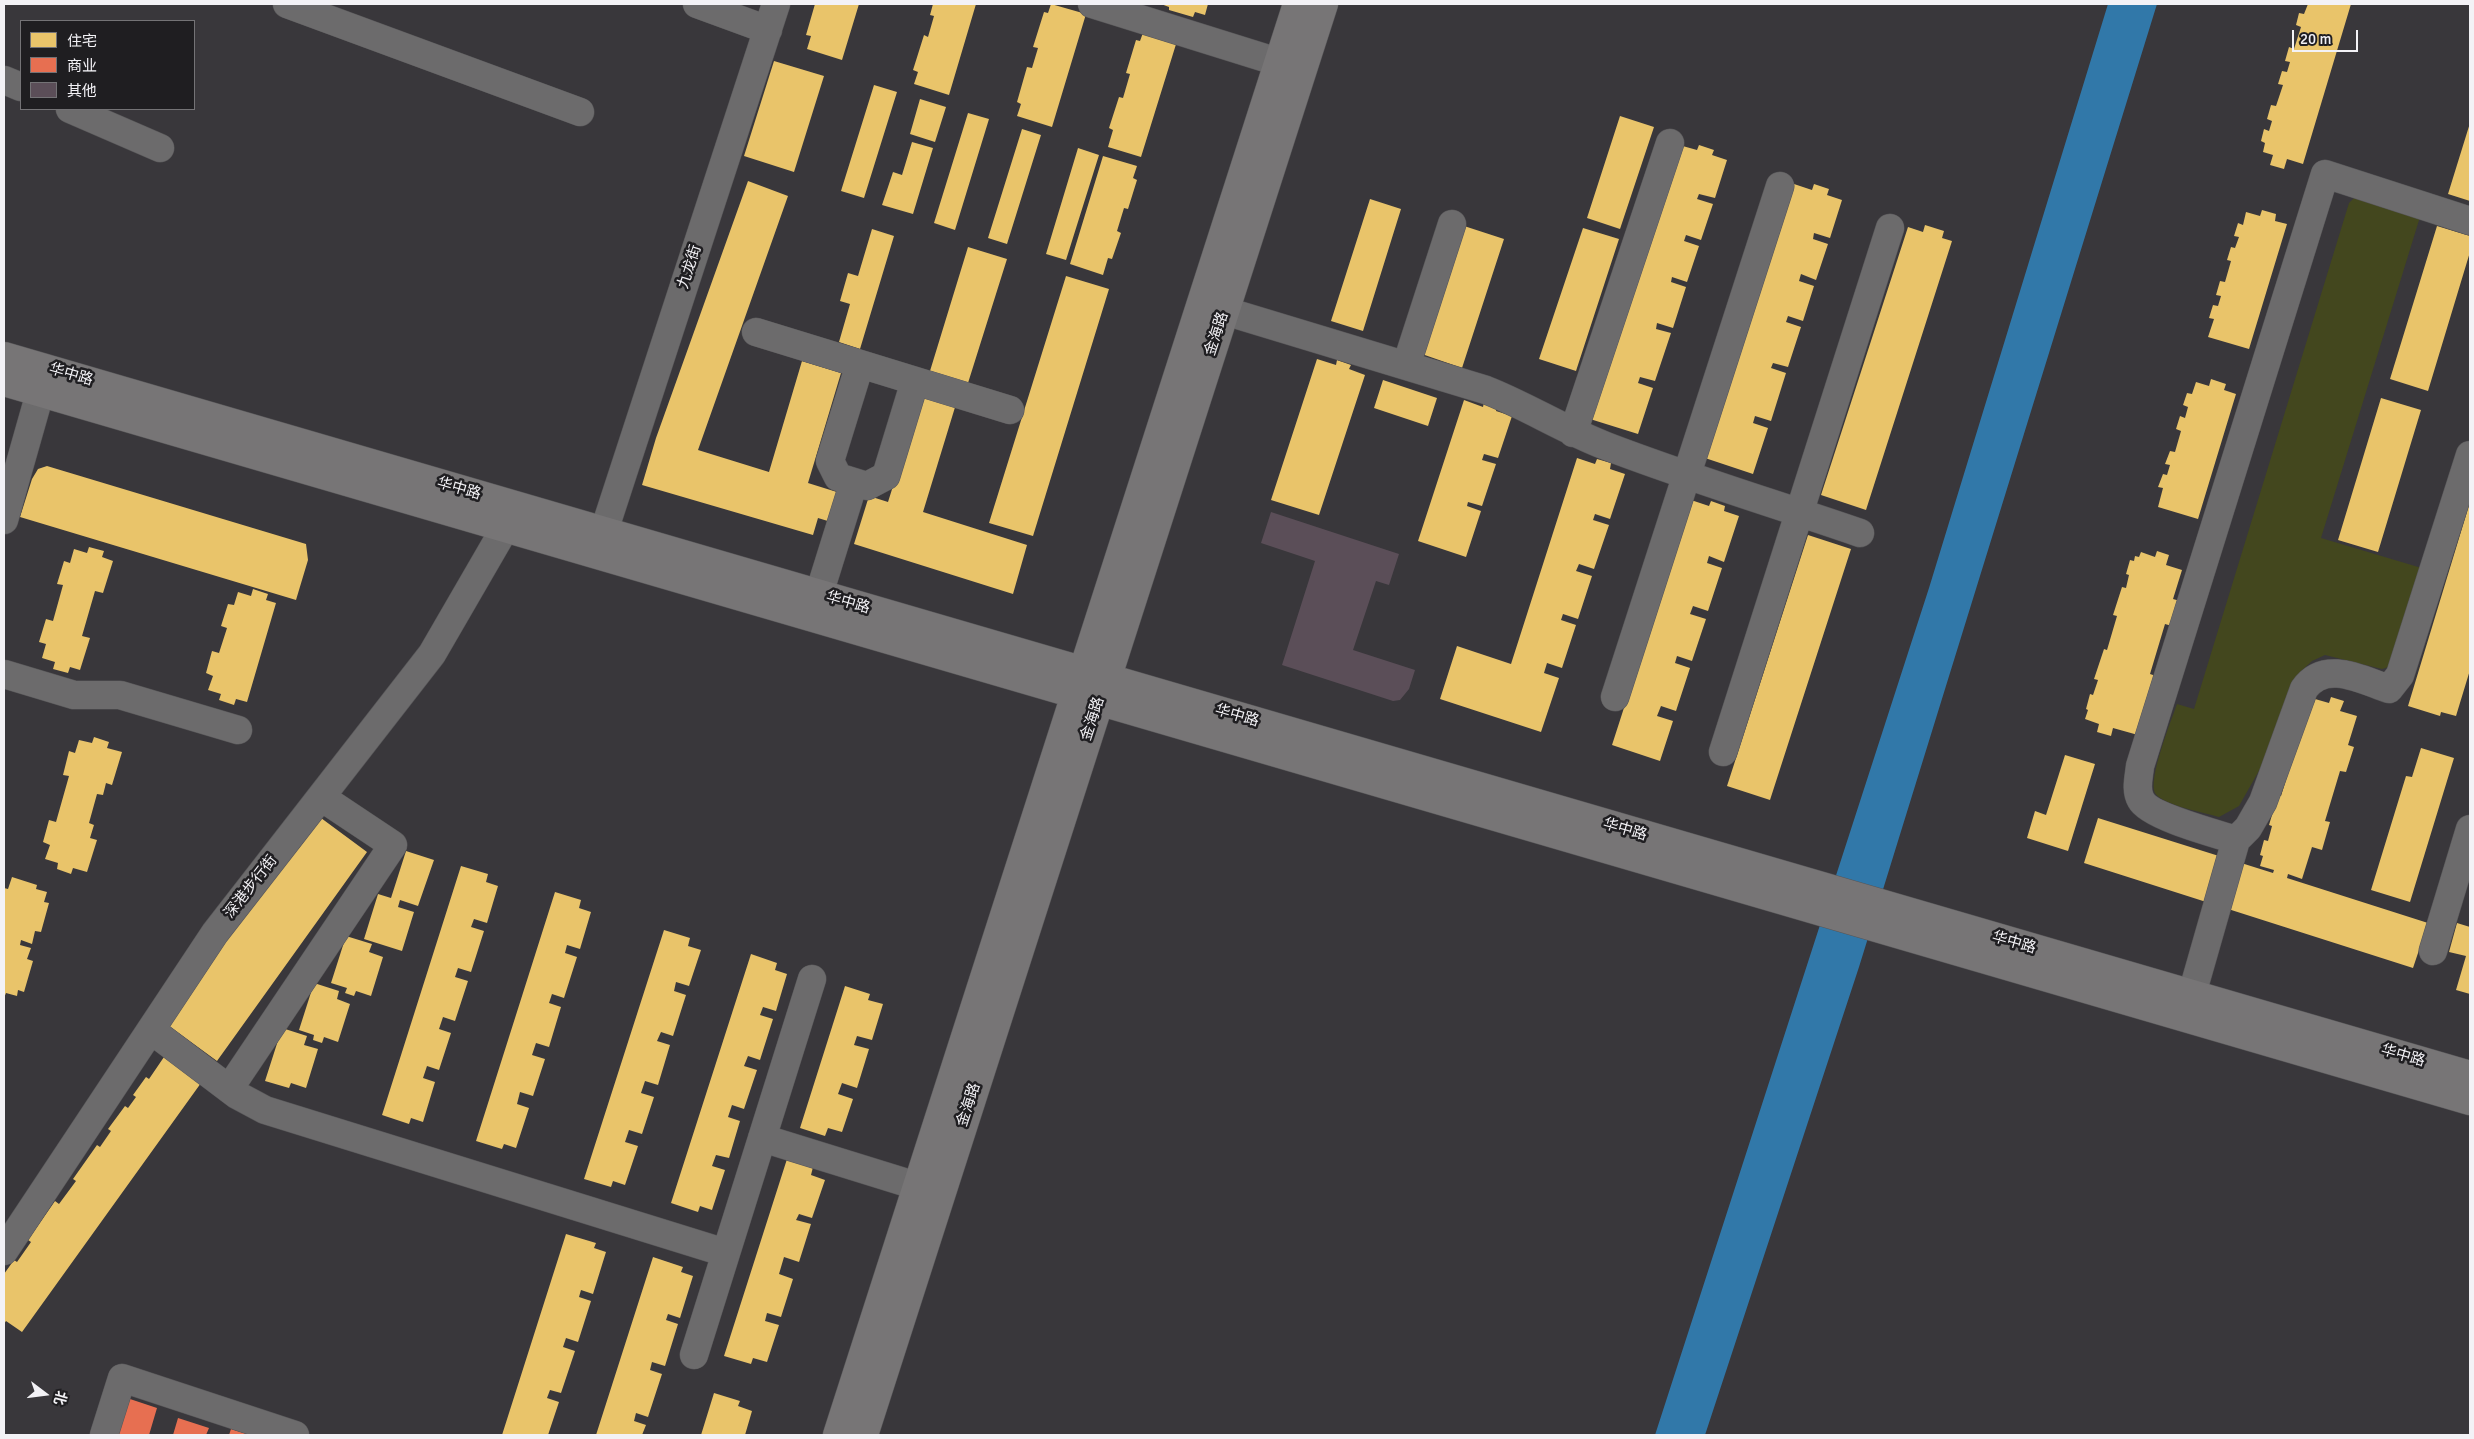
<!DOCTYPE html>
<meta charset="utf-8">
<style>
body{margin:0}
#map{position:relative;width:2474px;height:1439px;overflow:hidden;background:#39373b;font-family:Signika,"Noto Sans SC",sans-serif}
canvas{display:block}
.frame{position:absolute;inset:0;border:5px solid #f3f2f6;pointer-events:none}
.legend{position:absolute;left:20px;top:20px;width:175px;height:90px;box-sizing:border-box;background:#1f1e21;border:1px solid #747376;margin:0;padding:6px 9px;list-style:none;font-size:15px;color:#f3f2f6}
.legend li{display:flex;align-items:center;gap:10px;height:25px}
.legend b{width:25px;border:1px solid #747376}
.north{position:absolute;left:20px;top:1369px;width:50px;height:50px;-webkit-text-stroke:4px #1f1e21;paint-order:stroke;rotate:105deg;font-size:14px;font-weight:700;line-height:20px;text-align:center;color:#f3f2f6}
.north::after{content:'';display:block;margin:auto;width:18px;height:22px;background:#f3f2f6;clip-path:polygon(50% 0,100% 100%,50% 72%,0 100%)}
.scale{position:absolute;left:2292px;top:30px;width:66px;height:22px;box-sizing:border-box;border:2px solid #f3f2f6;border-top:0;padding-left:6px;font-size:15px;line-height:18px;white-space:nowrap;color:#f3f2f6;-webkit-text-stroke:4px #1f1e21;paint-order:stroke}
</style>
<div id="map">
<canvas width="2474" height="1439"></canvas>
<div class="frame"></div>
<ul class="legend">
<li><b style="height:14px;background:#e9c46a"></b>住宅</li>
<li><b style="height:14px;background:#e76f51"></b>商业</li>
<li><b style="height:14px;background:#5b4e58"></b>其他</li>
</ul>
<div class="north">北</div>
<div class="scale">20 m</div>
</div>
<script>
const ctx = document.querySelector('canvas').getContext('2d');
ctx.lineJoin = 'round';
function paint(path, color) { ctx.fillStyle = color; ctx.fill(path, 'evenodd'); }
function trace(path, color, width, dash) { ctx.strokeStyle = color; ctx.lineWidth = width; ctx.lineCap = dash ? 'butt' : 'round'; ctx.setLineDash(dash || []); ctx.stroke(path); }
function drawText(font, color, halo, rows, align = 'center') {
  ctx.font = font + ' Signika,"Noto Sans SC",sans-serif'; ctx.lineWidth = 5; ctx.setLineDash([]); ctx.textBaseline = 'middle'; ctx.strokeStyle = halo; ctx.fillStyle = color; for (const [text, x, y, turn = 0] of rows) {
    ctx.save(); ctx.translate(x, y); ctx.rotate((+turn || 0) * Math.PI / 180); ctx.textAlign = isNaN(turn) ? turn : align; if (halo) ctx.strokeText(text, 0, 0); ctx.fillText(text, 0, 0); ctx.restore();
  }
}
paint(new Path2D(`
 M2354,198L2420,217L2321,538L2425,569L2389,667L2382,669L2325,655L2312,661L2300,672L2265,760L2239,806L2219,817C2206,813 2162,805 2155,793C2148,779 2171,721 2177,704L2194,709L2349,203Z`), '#43471e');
paint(new Path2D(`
 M2108,4H2157L1859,967L1705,1435H1655L1929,588Z`), '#3178a9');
paint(new Path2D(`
 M815,4H859L842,60L807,49L811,36L806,35Z
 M933,4H976L949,95L914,84L918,72L913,70L924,35L928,37L934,16L930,15Z
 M1051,4L1086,14L1052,127L1017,116L1021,104L1017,102L1027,67L1032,68L1038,48L1033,47L1044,12L1048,13Z
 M1161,4H1208L1205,15L1195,12L1193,17L1169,10V7Z
 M2308,4H2351L2303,164L2287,159L2284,169L2270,165L2273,155L2263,152L2265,143L2261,141L2264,129L2269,131L2272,121L2267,119L2271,105L2276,106L2283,85L2278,84L2282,71L2287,72L2290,62L2285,61L2289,47L2294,49L2301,27L2296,25L2299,13L2304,14Z
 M1144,30L1177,41L1141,157L1108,147L1113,130L1109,128L1119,97L1123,98L1130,74L1126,73L1136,40L1140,41Z
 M774,61L824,76L794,172L744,156Z
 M874,85L897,92L864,198L841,191Z
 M920,99L946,107L935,142L910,134Z
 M968,113L989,119L955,230L934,223Z
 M1620,116L1654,127L1620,229L1587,218Z
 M2470,123V201L2448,194Z
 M1022,129L1041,135L1007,244L988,238Z
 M912,142L933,148L913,214L882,205L893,172L902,175Z
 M1679,145L1697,150L1699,145L1714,150L1712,155L1727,160L1715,198L1699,194L1697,199L1713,204L1701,240L1686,235L1684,241L1699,246L1687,282L1672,277L1671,282L1686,287L1673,328L1657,323L1656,329L1671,333L1655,381L1640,377L1638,383L1653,388L1638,434L1590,419Z
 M1078,148L1099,155L1066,260L1046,254Z
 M1103,156L1137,166L1133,178L1137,180L1128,209L1124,208L1117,231L1121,233L1112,259L1108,258L1103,275L1070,264Z
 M748,181L788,196L698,450L769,472L802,361L841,373L808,483L840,493L831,522L818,518L813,535L642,485L656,438Z
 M1794,184L1812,190L1814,184L1829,189L1827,195L1842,200L1830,238L1814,233L1813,239L1828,244L1816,280L1801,274L1799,281L1814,286L1803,321L1788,316L1786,322L1801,327L1788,367L1773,363L1771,368L1786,373L1771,421L1755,416L1753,423L1768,428L1753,474L1705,458Z
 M1370,199L1401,209L1363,331L1331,321Z
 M2262,210L2276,214L2275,221L2287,224L2249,349L2208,337L2214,319L2209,318L2213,305L2218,306L2221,296L2216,295L2220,281L2225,282L2231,261L2227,260L2231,247L2235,248L2239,237L2234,236L2238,223L2243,225L2246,212L2260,216Z
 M1461,225L1504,239L1462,368L1419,353Z
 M1925,225L1944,231L1942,238L1952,241L1866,510L1821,495L1908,227L1923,232Z
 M2437,226L2470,236V252L2428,391L2390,379Z
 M1583,228L1619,239L1576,371L1539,359Z
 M872,229L894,236L860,349L839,342L850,304L840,301L848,273L858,276Z
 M968,247L1007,259L968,383L930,371Z
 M1066,276L1109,289L1033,536L989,523Z
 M1317,359L1336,365L1337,360L1351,365L1349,369L1365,375L1319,515L1271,500Z
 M2211,379L2226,384L2224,390L2236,394L2198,519L2158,507L2163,488L2158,487L2163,474L2167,475L2170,465L2165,464L2170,451L2175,452L2181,431L2176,429L2180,416L2185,418L2188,407L2183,405L2187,393L2192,394L2196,382L2209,386Z
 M1383,380L1437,398L1428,426L1374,408Z
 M922,394L956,404L923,512L1027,545L1013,594L854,544L869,496L888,502Z
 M2381,398L2421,410L2378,552L2338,540Z
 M1464,400L1483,407L1484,402L1497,406L1496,411L1512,416L1498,458L1484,454L1482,460L1496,464L1482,506L1468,502L1467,506L1481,511L1466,557L1418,541Z
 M1577,458L1595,464L1597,459L1611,463L1610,469L1625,474L1610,519L1595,514L1593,520L1609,525L1594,569L1579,564L1576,571L1592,576L1578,619L1563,614L1561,620L1576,625L1562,668L1547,663L1544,673L1559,678L1541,732L1440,699L1457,646L1511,664Z
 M47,466L306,544L308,560L296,600L20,517L32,479L38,469Z
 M1691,500L1709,506L1711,501L1725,506L1724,511L1739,516L1724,562L1709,556L1707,563L1722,568L1708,611L1693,606L1690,614L1706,619L1692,661L1677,656L1675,663L1690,668L1676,711L1661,706L1657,716L1673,721L1660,761L1612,745Z
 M2470,502V670L2456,716L2441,712L2440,716L2408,706Z
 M1808,535L1851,549L1770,800L1727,786Z
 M89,547L104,551L102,557L113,561L103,593L95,591L82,636L90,638L80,670L70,667L68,673L53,669L55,662L42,658L46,644L39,642L46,619L53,621L63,585L57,584L64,561L70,563L74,549L87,553Z
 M2157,551L2169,555L2166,565L2182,570L2173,599L2180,601L2172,626L2165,624L2150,674L2156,676L2138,735L2113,728L2111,736L2097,732L2099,724L2085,719L2088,710L2086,709L2090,694L2093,695L2098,680L2094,679L2104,649L2107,650L2117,616L2113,615L2122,587L2126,588L2129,575L2126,574L2130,560L2134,561L2135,556L2139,557L2141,552L2155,557Z
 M253,589L268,594L266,600L276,603L247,702L236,699L234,705L219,700L221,694L208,690L213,676L206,673L212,651L219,653L227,628L221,626L228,604L234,605L238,592L251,596Z
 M2331,697L2344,701L2340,711L2357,716L2348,745L2354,747L2346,772L2340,771L2325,821L2330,822L2322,850L2312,847L2302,879L2288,874L2287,878L2428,923L2413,968L2084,863L2098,818L2273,873L2274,870L2260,866L2263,856L2260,855L2264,840L2268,841L2272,826L2269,825L2278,795L2281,796L2310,702L2314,703L2315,699L2329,703Z
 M94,737L109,742L107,748L122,752L112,785L106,783L103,795L97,794L89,823L94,825L90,838L97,840L87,872L73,868L71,874L57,869L58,863L45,859L50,845L43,842L49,820L56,822L69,776L63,775L69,751L75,753L79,740L92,743Z
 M2421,748L2454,758L2410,902L2371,890L2406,776L2412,777Z
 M2065,755L2095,764L2068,851L2027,838L2035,811L2046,815Z
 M321,818L367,852L217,1061L165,1023L294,844L299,848Z
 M406,851L434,860L418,906L400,900L398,907L414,912L402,951L364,939L378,894L391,898Z
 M461,866L488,874L486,882L498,886L487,923L474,919L471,927L484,931L471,972L458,968L455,977L468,981L455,1021L443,1017L439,1029L451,1033L439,1070L427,1066L423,1078L435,1082L423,1122L411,1118L409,1124L382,1115Z
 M12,877L37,885L36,889L47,892L44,902L49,903L41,932L35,931L32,944L21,940L20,945L31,948L27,959L33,961L24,992L18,990L17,996L6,993L4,998V888L8,889Z
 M555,892L581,900L579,908L591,912L580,949L567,945L565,953L577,957L564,998L552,994L549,1003L561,1007L549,1047L536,1043L532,1055L545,1059L533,1096L520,1092L517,1104L529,1108L516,1148L504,1144L502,1149L476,1141Z
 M2457,923L2470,927V994L2456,990L2466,956L2449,952Z
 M664,930L690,938L688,946L701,950L689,986L676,982L674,991L686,995L673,1036L661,1032L657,1041L670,1045L658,1085L645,1081L641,1093L654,1097L642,1134L629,1130L625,1142L638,1146L625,1185L613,1181L611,1187L584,1179Z
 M346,936L372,944L369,952L383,957L371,996L356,991L354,996L345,993L347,988L331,983Z
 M751,954L777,963L775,970L787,974L776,1011L763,1007L760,1015L773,1019L760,1060L748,1056L744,1066L757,1070L744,1109L732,1105L728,1117L740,1121L729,1158L716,1155L712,1166L725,1170L712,1210L700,1206L698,1212L671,1203Z
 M314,983L339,991L337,999L350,1004L338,1042L324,1037L322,1043L313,1040L314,1035L299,1030Z
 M845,986L870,994L868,1000L883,1004L872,1040L857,1036L854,1045L869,1049L857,1088L842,1083L838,1094L853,1099L842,1132L828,1128L825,1136L800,1128Z
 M282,1028L307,1036L304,1045L318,1049L306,1088L291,1083L289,1088L265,1081Z
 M164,1057L201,1083L22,1332L6,1321L4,1324V1274L14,1260L17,1262L31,1242L28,1240L55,1201L59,1204L76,1181L73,1179L97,1145L100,1147L111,1131L108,1129L125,1106L128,1108L136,1097L133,1095L146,1077L149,1079Z
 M787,1159L813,1167L811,1175L825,1180L812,1218L799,1214L796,1220L811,1224L799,1262L784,1257L779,1274L793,1279L781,1317L767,1313L765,1321L779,1325L767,1362L753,1358L751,1364L724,1356Z
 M566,1234L596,1243L594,1248L606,1252L593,1294L581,1290L579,1297L591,1301L578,1342L566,1338L563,1347L575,1351L561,1393L550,1390L547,1398L559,1402L548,1435H502Z
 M653,1257L683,1267L681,1272L693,1276L680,1318L668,1314L666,1320L678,1324L665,1366L652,1362L650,1370L662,1374L648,1417L636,1413L634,1421L646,1425L642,1435H596Z
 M714,1393L740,1401L738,1406L752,1411L745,1435H701Z`), '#e9c46a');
paint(new Path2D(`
 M127,1398L157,1408L149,1435H115Z
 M178,1418L209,1428L206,1435H173Z
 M231,1429L250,1435H229Z`), '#e76f51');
paint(new Path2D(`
 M1271,512L1399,554L1389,585L1376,581L1353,650L1415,670L1409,689L1400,700L1393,701L1282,665L1315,561L1261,543Z`), '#5b4e58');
const minor = new Path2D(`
 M287,4L580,112
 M697,4L768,30
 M1092,4L1278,62
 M4,80L21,87
 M70,109L160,148
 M1225,311L1486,390C1527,406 1564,430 1606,446C1689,478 1776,504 1860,533
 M756,332L1010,410
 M860,364L830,461L838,477L867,486L886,476L915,381
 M1406,366L1452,224
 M1573,433L1670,143
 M4,520L40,393
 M604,531L776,4
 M819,594L854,482
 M4,674L74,695H120L238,730
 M1615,697L1780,186
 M1723,752L1890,228
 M2236,840C2217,834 2149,816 2141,800C2135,790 2139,777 2140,766L2325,174L2470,221
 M2433,951L2470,829
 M2192,994L2236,840L2248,828L2263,802L2304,689C2325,659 2362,680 2389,689L2400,675L2470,455
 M151,1030L237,1095L265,1110L726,1253
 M229,1089L393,845L321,797
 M762,1138L917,1186
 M4,1251L215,933L432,654L505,528
 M694,1355L812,979
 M104,1435L122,1378L295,1435`);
const major = new Path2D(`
 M4,356L2470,1075
 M4,382L2470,1101
 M837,1435L1297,4
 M864,1435L1324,4`);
trace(minor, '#575658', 29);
trace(major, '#575658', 29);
trace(minor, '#6c6b6c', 28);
trace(major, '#777576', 28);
drawText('15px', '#f3f2f6', '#1f1e21', [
 ["九龙街",690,267,-72],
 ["金海路",1217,334,-72],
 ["华中路",71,375,16],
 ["华中路",459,489,16],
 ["华中路",848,603,16],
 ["华中路",1237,716,16],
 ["金海路",1093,719,-72],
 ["华中路",1625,830,16],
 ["深港步行街",251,887,-52],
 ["华中路",2014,943,16],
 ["华中路",2403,1056,16],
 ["金海路",969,1105,-72]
]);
</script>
